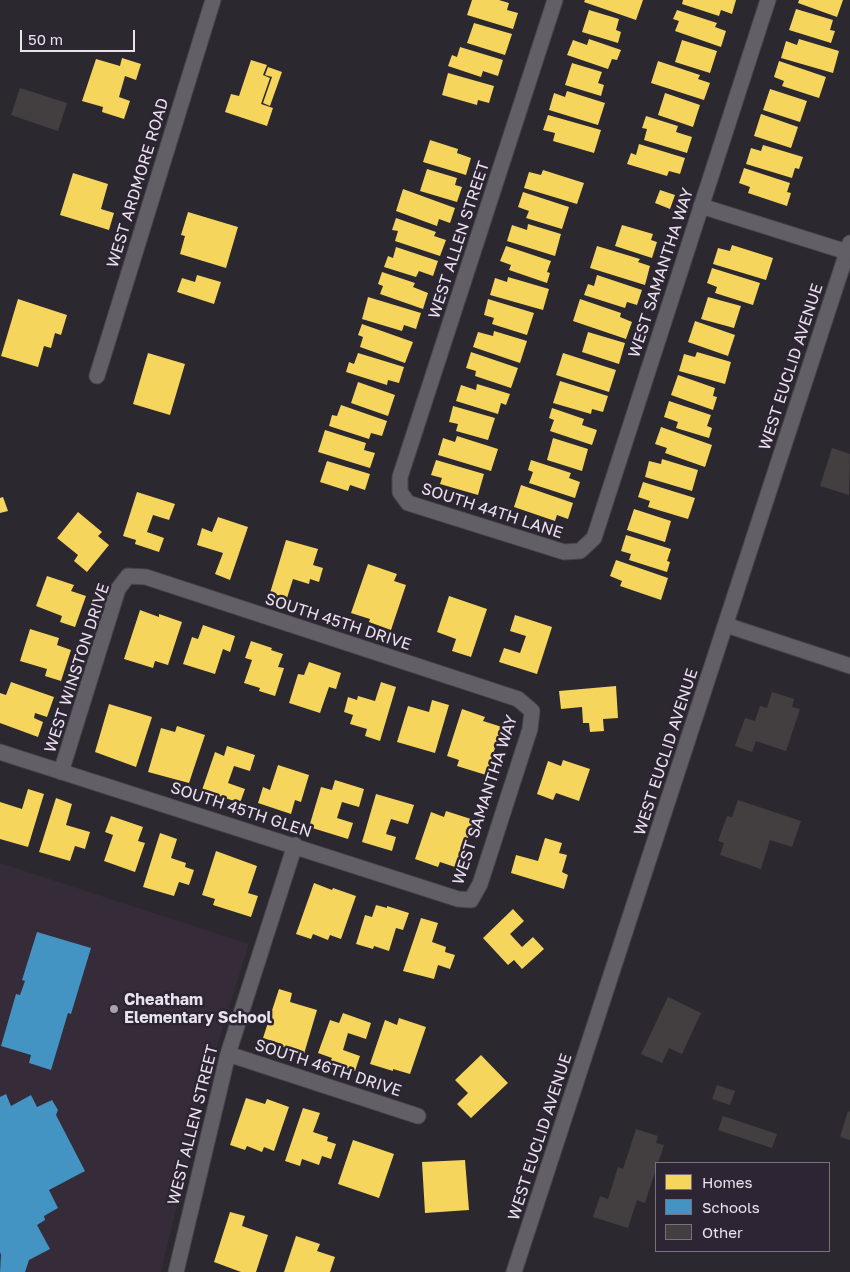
<!DOCTYPE html>
<style>
body{margin:0}
#map{position:relative;width:850px;height:1272px;overflow:hidden;background:#2c2830;font-family:"Golos Text",sans-serif}
canvas{display:block}
.legend{position:absolute;left:655px;top:1162px;width:175px;height:90px;box-sizing:border-box;background:#2d2533;border:1px solid #78717d;margin:0;padding:6px 9px;list-style:none;font-size:15px;color:#e9e3ed}
.legend li{display:flex;align-items:center;gap:10px;height:25px}
.legend b{width:25px;border:1px solid #78717d}
.scale{position:absolute;left:20px;top:30px;width:115px;height:22px;box-sizing:border-box;border:2px solid #e9e3ed;border-top:0;padding-left:6px;font-size:15px;line-height:18px;white-space:nowrap;color:#e9e3ed;-webkit-text-stroke:4px #2d2533;paint-order:stroke}
</style>
<div id="map">
<canvas width="850" height="1272"></canvas>
<ul class="legend">
<li><b style="height:14px;background:#f6d55c"></b>Homes</li>
<li><b style="height:14px;background:#4393c3"></b>Schools</li>
<li><b style="height:14px;background:#433f40"></b>Other</li>
</ul>
<div class="scale">50 m</div>
</div>
<script>
const ctx = document.querySelector('canvas').getContext('2d');
ctx.lineJoin = 'round';
function paint(path, color) { ctx.fillStyle = color; ctx.fill(path, 'evenodd'); }
function trace(path, color, width, dash) { ctx.strokeStyle = color; ctx.lineWidth = width; ctx.lineCap = dash ? 'butt' : 'round'; ctx.setLineDash(dash || []); ctx.stroke(path); }
function drawText(font, color, halo, rows, align = 'center') {
  ctx.font = font + ' "Golos Text",sans-serif'; ctx.lineWidth = 5; ctx.setLineDash([]); ctx.textBaseline = 'middle'; ctx.strokeStyle = halo; ctx.fillStyle = color; for (const [text, x, y, turn = 0] of rows) {
    ctx.save(); ctx.translate(x, y); ctx.rotate((+turn || 0) * Math.PI / 180); ctx.textAlign = isNaN(turn) ? turn : align; if (halo) ctx.strokeText(text, 0, 0); ctx.fillText(text, 0, 0); ctx.restore();
  }
}
paint(new Path2D(`
 M0,863L249,944L208,1075L161,1272H0Z`), '#362b38');
paint(new Path2D(`
 M472,0H499L509,3L507,10L518,13L513,29L467,15Z
 M585,0H643L636,20L584,2Z
 M683,0H736L732,14L721,10L719,16L682,4Z
 M799,0H843L837,17L798,3Z
 M796,9L833,20L830,30L835,31L831,43L789,30Z
 M589,10L619,19L616,30L621,32L618,43L582,32Z
 M677,10L717,23L715,27L726,31L721,47L675,31L679,21L673,19Z
 M474,23L512,34L505,55L467,43Z
 M589,39L621,50L617,60L612,59L608,69L567,55L573,40L587,45Z
 M799,39L839,51L833,73L781,58L786,41L797,45Z
 M682,40L717,51L710,73L675,62Z
 M460,47L503,60L498,76L483,71L481,77L448,66L452,55L457,57Z
 M122,58L141,64L136,80L125,76L119,97L130,101L124,119L102,112L103,107L82,101L96,59L120,66Z
 M251,60L267,65L263,75L270,78L261,104L273,108L267,126L225,112L231,94L239,96Z
 M658,61L700,75L698,79L710,83L704,100L651,83Z
 M779,61L826,77L819,98L782,86L784,81L774,77Z
 M572,63L602,72L598,83L604,85L601,96L565,85Z
 M268,67L282,72L270,106L263,103L272,77L265,75Z
 M448,73L494,86L489,103L478,100L477,105L442,95Z
 M770,89L807,101L800,122L763,110Z
 M567,91L605,103L598,125L549,110L554,93L565,97Z
 M665,93L700,105L693,127L658,115Z
 M761,114L798,127L791,148L754,136Z
 M548,115L601,130L594,153L553,141L555,133L543,130Z
 M646,116L678,126L676,132L692,137L687,153L644,140L647,129L642,128Z
 M430,140L458,149L457,153L471,158L466,175L423,162Z
 M639,144L685,158L680,174L669,171L667,176L627,164L631,153L636,155Z
 M763,145L803,157L799,169L795,168L792,178L746,164L751,148L761,151Z
 M744,168L790,183L787,192L791,193L787,206L748,193L750,187L739,183Z
 M427,169L457,178L455,185L462,187L457,202L420,191Z
 M543,170L584,183L577,204L524,188L529,172L541,175Z
 M73,173L108,184L101,209L114,213L109,230L60,215Z
 M403,189L455,208L450,223L439,219L437,226L396,211Z
 M660,190L675,195L670,209L655,203Z
 M523,192L569,207L562,229L526,218L529,211L518,207Z
 M188,212L238,227L226,268L180,254L185,236L181,235Z
 M396,218L436,232L434,236L446,240L440,256L395,241L398,231L392,230Z
 M528,224L561,234L555,256L507,241L512,225L527,230Z
 M622,225L653,234L651,240L657,242L652,258L615,246Z
 M732,245L773,258L766,280L713,264L718,248L730,251Z
 M506,246L551,261L547,272L550,273L547,283L509,270L511,265L500,261Z
 M597,246L640,259L638,262L650,266L645,285L590,268Z
 M396,247L438,261L433,276L419,271L416,277L384,267L388,256L393,258Z
 M712,268L760,283L753,305L715,293L717,287L707,283Z
 M382,272L415,283L413,287L428,293L423,309L380,294L383,286L378,284Z
 M197,275L221,282L214,304L177,292L182,278L195,282Z
 M597,275L642,290L637,305L627,302L625,308L584,295L588,284L594,286Z
 M508,277L549,289L543,310L490,295L495,278L507,282Z
 M368,297L421,313L416,329L404,325L402,331L362,319Z
 M708,297L741,306L734,328L701,319Z
 M18,299L67,315L61,335L55,333L51,348L44,346L38,367L1,356Z
 M488,299L534,313L527,335L492,324L494,318L484,315Z
 M580,299L621,313L620,317L632,322L626,339L573,321Z
 M695,321L735,335L728,356L688,342Z
 M362,324L413,342L405,363L360,347L363,337L358,335Z
 M494,331L527,341L520,363L473,347L478,332L493,336Z
 M588,332L625,343L619,364L582,352Z
 M471,352L518,368L511,388L475,376L476,371L466,368Z
 M697,352L731,362L725,384L679,371L684,354L695,357Z
 M148,353L185,364L170,415L133,404Z
 M358,353L404,367L399,383L388,380L387,385L346,372L349,362L354,364Z
 M563,353L616,370L609,392L556,375Z
 M678,375L715,388L713,396L717,397L713,410L671,395Z
 M560,381L608,396L603,412L592,409L591,414L553,403Z
 M358,382L395,395L388,416L351,403Z
 M477,384L510,394L506,405L501,403L498,414L456,401L461,385L476,390Z
 M669,401L711,415L707,426L712,428L709,438L676,428L678,422L664,417Z
 M341,405L387,421L382,436L371,433L369,439L329,426L332,415L337,416Z
 M453,406L495,418L488,440L456,431L458,424L449,422Z
 M552,408L584,419L582,425L597,430L592,445L550,431L554,420L549,418Z
 M661,427L712,445L705,467L665,453L667,448L655,444Z
 M325,430L366,443L364,450L375,453L370,468L318,452Z
 M457,436L498,449L491,471L438,455L443,438L455,442Z
 M553,438L588,449L582,471L547,460Z
 M662,459L698,470L692,491L645,477L649,461L661,464Z
 M436,460L484,474L478,495L440,484L442,478L431,475Z
 M531,460L571,473L569,478L580,482L575,498L529,483L533,472L528,470Z
 M327,461L370,474L365,490L350,485L348,491L320,482Z
 M643,482L695,498L688,519L648,507L650,501L638,497Z
 M521,485L573,503L568,519L557,515L555,521L514,507Z
 M137,492L175,504L169,520L153,515L147,532L164,538L159,552L135,544L136,540L123,536Z
 M3,497L8,511L0,513V498Z
 M634,509L671,521L665,542L627,530Z
 M78,512L102,532L98,536L109,545L87,572L74,561L78,555L57,538Z
 M218,517L248,527L230,580L215,574L223,553L197,545L202,528L212,532Z
 M626,535L671,549L667,561L670,562L667,572L629,560L631,554L621,551Z
 M286,540L318,549L313,565L323,568L319,582L310,579L309,584L293,579L287,598L270,593Z
 M616,560L668,578L661,600L620,586L622,581L610,576Z
 M368,564L397,574L394,581L406,585L391,630L369,622L370,619L351,613Z
 M47,576L74,585L71,591L86,596L75,627L60,622L62,616L36,606Z
 M449,596L487,609L471,657L452,651L456,639L437,632Z
 M140,610L159,617V614L182,622L168,665L155,661L153,668L124,659Z
 M515,615L552,627L537,674L499,662L504,648L520,653L526,636L510,631Z
 M203,625L235,636L230,652L223,649L215,674L183,664L192,637L198,639Z
 M30,629L59,638L57,645L71,650L61,681L45,676L47,669L20,661Z
 M251,641L272,648L271,650L283,654L278,667L284,668L275,696L259,691L260,688L244,683L252,660L245,658Z
 M309,662L341,673L336,689L329,687L320,713L289,703L298,674L304,675Z
 M11,682L54,697L47,717L35,713L34,718L43,722L38,737L0,723V693L6,695Z
 M381,682L396,687L380,741L365,736L367,729L350,724L353,715L344,712L348,697L357,700L358,696L375,701Z
 M616,686L618,718L603,719L604,731L590,732L589,723H583L582,707L561,709L559,691Z
 M432,700L449,705L435,753L397,742L408,706L429,712Z
 M109,704L152,717L136,767L95,752Z
 M462,709L485,717L483,721L502,727L486,775L457,766L459,760L447,756Z
 M177,726L205,735L189,783L148,772L161,728L175,732Z
 M227,746L255,755L250,771L234,766L228,783L245,789L240,803L202,790L215,752L224,756Z
 M563,760L590,769L579,801L556,793L553,800L537,794L548,761L561,766Z
 M278,765L309,775L301,802L295,800L291,814L258,803L263,787L270,790Z
 M335,780L364,789L359,807L342,802L337,818L353,823L348,839L309,827L321,787L332,790Z
 M28,789L44,794L28,847L0,839V802L22,809Z
 M376,794L414,805L408,824L391,819L386,834L396,837L392,851L362,842Z
 M56,798L72,804L66,825L90,832L85,849L75,846L70,861L39,852Z
 M446,811L474,820L458,868L440,862L438,867L415,859L431,812L444,817Z
 M111,816L143,827L138,841L145,843L135,872L104,861L113,835L105,832Z
 M160,833L177,839L171,858L186,863L185,867L194,870L189,885L179,882L174,896L143,887Z
 M545,838L562,843L559,853L567,855L562,872L568,875L564,889L511,873L516,855L538,861Z
 M216,851L257,866L248,893L258,896L251,917L213,905L215,899L202,895Z
 M314,883L332,890L333,888L356,896L341,939L330,935L328,940L313,934L311,939L296,934Z
 M376,905L387,908V906L409,913L403,930L396,928L389,951L374,946L373,949L356,944L365,915L372,917Z
 M513,909L524,921L510,934L522,947L533,937L544,949L522,969L514,960L508,965L483,938Z
 M421,918L438,923L432,942L446,947L445,952L455,955L450,969L438,965L434,979L403,971Z
 M279,989L292,993L290,1002L317,1010L304,1054L281,1046L282,1044L263,1038Z
 M343,1013L371,1023L366,1039L348,1033L343,1050L360,1056L355,1071L330,1062L332,1058L318,1053L330,1020L339,1023Z
 M399,1018L426,1027L410,1074L393,1069V1071L370,1064L385,1020L397,1025Z
 M481,1055L508,1083L471,1118L457,1104L468,1093L455,1080Z
 M246,1098L265,1104L267,1099L289,1107L274,1151L264,1147L262,1152L247,1146L245,1150L230,1145Z
 M303,1108L320,1113L313,1132L328,1137L327,1141L336,1144L331,1159L322,1156L319,1165L302,1159L300,1166L285,1161Z
 M353,1140L394,1154L379,1198L338,1184Z
 M465,1160L469,1210L425,1213L422,1162Z
 M230,1212L245,1216L242,1226L268,1235L256,1272H241L214,1262Z
 M296,1236L320,1244L317,1251L335,1257L330,1272H284Z`), '#f6d55c');
paint(new Path2D(`
 M37,932L91,948L71,1014L68,1013L51,1070L29,1063L31,1055L1,1046L16,994L20,995L25,981L22,980Z
 M6,1094L11,1106L31,1095L37,1107L52,1100L58,1110L56,1115L85,1171L49,1190L58,1208L44,1216L45,1220L37,1225L50,1249L29,1260L25,1272H0L1,1255L0,1252V1097Z`), '#4393c3');
paint(new Path2D(`
 M20,88L67,103L58,131L11,115Z
 M832,448L850,454L849,495L820,486Z
 M772,692L794,699L792,707L800,709L786,751L756,741L752,752L735,746L745,718L755,721L760,706L767,708Z
 M738,800L801,821L792,847L770,840L761,869L720,855L724,843L718,841L727,816L732,817Z
 M668,997L701,1013L682,1054L669,1048L662,1063L641,1054Z
 M717,1085L735,1091L730,1105L712,1099Z
 M848,1111L850,1112V1140L840,1137Z
 M723,1116L777,1134L772,1148L718,1130Z
 M636,1129L658,1136L656,1143L664,1145L658,1163H656V1169L645,1203L637,1200L628,1228L593,1217L600,1196L608,1199L618,1167L623,1169Z`), '#433f40');
const minor = new Path2D(`
 M555,0L400,477V492L408,503L564,552L580,551L594,538L768,0
 M701,206L847,252
 M97,376L213,0
 M726,625L850,666
 M0,752C153,802 306,849 458,899L471,900L480,884L530,729L532,711L518,699L146,577L128,576L118,589L61,772
 M228,1054L418,1116
 M176,1272L228,1054L295,845
 M514,1272L850,243`);
trace(minor, '#47444b', 17);
trace(minor, '#625f66', 15);
for (const [x, y, r, color] of [
 [114,1009,5,"#a7a2ab"]
]) { const dot = new Path2D(); dot.arc(x, y, r, 0, 2 * Math.PI); ctx.fillStyle = color; ctx.fill(dot); trace(dot, '#2d2533', 2); }
drawText('16px', '#e9e3ed', '#2d2533', [
 ["WEST ARDMORE ROAD",138,183,-73],
 ["WEST ALLEN STREET",459,240,-72],
 ["WEST SAMANTHA WAY",661,273,-72],
 ["WEST EUCLID AVENUE",791,367,-72],
 ["SOUTH 44TH LANE",492,511,18],
 ["SOUTH 45TH DRIVE",338,622,18],
 ["WEST WINSTON DRIVE",77,668,-72],
 ["WEST EUCLID AVENUE",666,752,-72],
 ["WEST SAMANTHA WAY",485,800,-72],
 ["SOUTH 45TH GLEN",241,810,18],
 ["SOUTH 46TH DRIVE",328,1068,18],
 ["WEST ALLEN STREET",193,1125,-76],
 ["WEST EUCLID AVENUE",540,1137,-72]
]);
drawText('bold 16px', '#e9e3ed', '#2d2533', [
 ["Cheatham",124,1000],
 ["Elementary School",124,1018]
], 'left');
</script>
